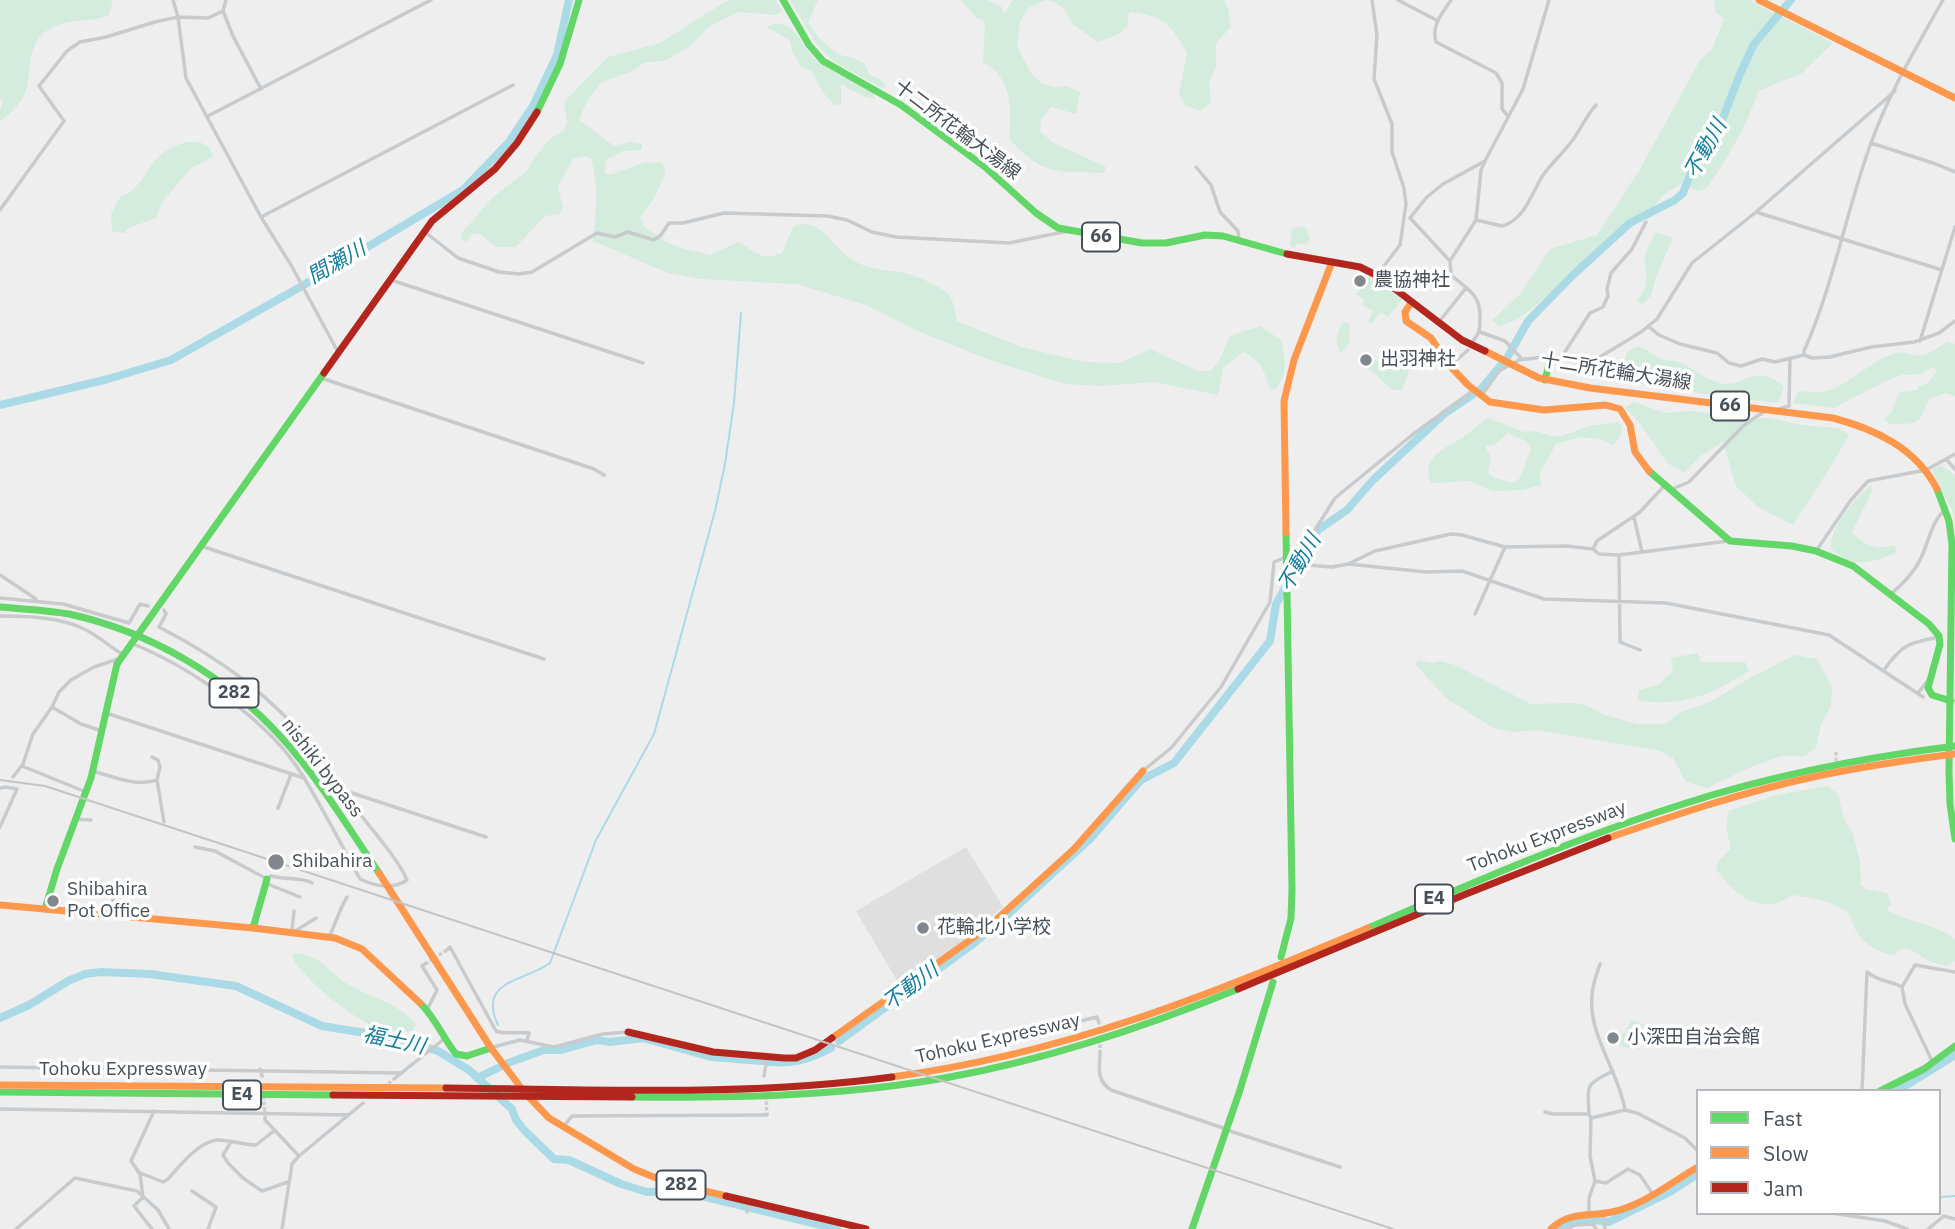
<!DOCTYPE html>
<meta charset="utf-8">
<style>
body{margin:0}
#map{position:relative;width:1955px;height:1229px;overflow:hidden;background:#eee;font-family:"IBM Plex Sans",sans-serif}
canvas{display:block}
.legend{position:absolute;left:1696px;top:1089px;width:245px;height:126px;box-sizing:border-box;background:#fff;border:2px solid #b5b9bd;margin:0;padding:9px 12px;list-style:none;font-size:21px;color:#475059}
.legend li{display:flex;align-items:center;gap:14px;height:35px}
.legend b{width:35px;border:2px solid #b5b9bd}
</style>
<div id="map">
<canvas width="1955" height="1229"></canvas>
<ul class="legend">
<li><b style="height:9px;background:#63d668"></b>Fast</li>
<li><b style="height:9px;background:#ff974d"></b>Slow</li>
<li><b style="height:9px;background:#b3261e"></b>Jam</li>
</ul>
</div>
<script>
const ctx = document.querySelector('canvas').getContext('2d');
ctx.lineJoin = 'round';
function paint(path, color) { ctx.fillStyle = color; ctx.fill(path, 'evenodd'); }
function trace(path, color, width, dash) { ctx.strokeStyle = color; ctx.lineWidth = width; ctx.lineCap = dash ? 'butt' : 'round'; ctx.setLineDash(dash || []); ctx.stroke(path); }
function drawText(font, color, halo, rows, align = 'center') {
  ctx.font = font + ' "IBM Plex Sans","Noto Sans JP",sans-serif'; ctx.lineWidth = 7; ctx.setLineDash([]); ctx.textBaseline = 'middle'; ctx.strokeStyle = halo; ctx.fillStyle = color; for (const [text, x, y, turn = 0] of rows) {
    ctx.save(); ctx.translate(x, y); ctx.rotate((+turn || 0) * Math.PI / 180); ctx.textAlign = isNaN(turn) ? turn : align; if (halo) ctx.strokeText(text, 0, 0); ctx.fillText(text, 0, 0); ctx.restore();
  }
}
paint(new Path2D(`
 M966,847L1003,907L959,945L900,986L856,911Z`), '#e0dfdf');
paint(new Path2D(`
 M0,0H113L109,15C92,23 73,18 55,26C23,41 34,69 25,93C21,105 9,114 0,122V111L3,101L0,99Z
 M728,0H776L782,11L775,15L738,12L710,26L689,47L667,60L643,63L635,70L602,82L587,101L579,120L614,146L631,142L642,144V150L624,151L607,159L604,172L610,175L645,162L662,163L666,173L653,200L640,218L645,228L670,244L682,248L711,255L738,242C757,251 759,262 782,253L794,225C822,219 829,242 847,256C862,269 881,269 899,272C914,274 932,283 945,291C954,298 955,310 957,321L1021,347L1085,362L1120,363L1150,349L1198,371H1210L1219,361L1230,336L1260,326L1281,340C1286,359 1288,374 1275,390L1269,387C1264,369 1260,360 1243,352L1223,368L1218,395L1154,382L1101,386L1064,384L987,359L920,332L866,305L796,284L701,279L668,273L593,241C596,214 599,185 591,159L585,156L573,159L558,186L563,208L560,214L545,216L516,247H496L480,234H472L467,242L462,239L461,234L493,197L528,170L534,158L551,138L564,130L567,122L564,102L608,57L660,43Z
 M790,0H818L808,22L818,37L837,54L853,58L864,63L870,75L881,80L886,86L882,88L833,61L817,45Z
 M961,0H987L1002,7L1004,14L1013,0H1224L1228,9L1231,27L1216,43V68L1209,81L1211,102L1201,111L1186,106L1179,94L1187,53C1170,23 1164,16 1129,12L1127,27L1117,35L1098,42L1072,24L1066,11L1055,2L1046,0L1028,8L1020,22L1017,46L1031,73L1042,84L1055,87L1067,86L1080,92L1076,114L1051,107L1041,120L1040,131L1052,142L1106,167L1104,173C1055,171 1045,177 1009,139C1012,110 1012,77 983,62L985,22L976,17Z
 M1714,0H1749L1833,43L1802,73L1758,91C1748,124 1726,161 1706,189L1697,191L1681,184L1662,196L1655,206L1632,221L1533,308L1516,320L1499,326L1492,320L1520,294L1550,249L1597,235L1640,169L1700,60L1712,49L1724,19L1716,12Z
 M775,23C796,24 800,43 812,56C826,71 853,80 872,89L875,99L865,97L841,85V104L834,105L822,91L812,72L801,66L792,52L790,41L767,27Z
 M187,142H200L210,148L213,157L190,169L162,202L156,218L129,228L124,233L112,232L111,214L120,197C151,186 143,153 187,142Z
 M1304,226L1307,229L1310,239L1307,244H1298L1294,248L1290,245L1292,228Z
 M1656,232L1673,238L1656,277L1651,296L1642,304L1637,301C1655,279 1641,273 1646,252C1648,246 1653,238 1656,232Z
 M1369,276L1402,299L1388,317L1381,312L1371,324L1368,322L1373,311L1362,304L1365,300L1356,294Z
 M1345,322L1349,324L1350,340L1345,350L1341,352C1333,342 1338,335 1341,324Z
 M1947,342L1955,344V396L1945,393L1930,399C1918,420 1923,424 1898,424C1891,425 1888,424 1884,419L1891,413L1899,393L1917,390L1919,386L1928,383L1937,371L1933,367L1921,374L1902,375L1886,381L1834,408L1793,403L1798,391C1805,391 1813,393 1820,392C1847,389 1866,363 1892,354C1900,351 1905,353 1913,355C1926,358 1937,348 1947,342Z
 M1636,347C1648,347 1654,358 1665,360C1669,361 1672,360 1676,361C1691,366 1704,379 1719,383C1745,390 1751,360 1784,386L1778,403L1697,393L1645,368L1625,366C1623,356 1627,351 1636,347Z
 M1358,355C1368,355 1373,360 1382,362C1391,365 1399,361 1407,364L1408,375L1402,390C1387,392 1384,380 1373,372C1366,367 1360,365 1358,355Z
 M1634,402L1665,413L1690,411L1716,414L1735,419L1770,418L1802,425L1838,428L1849,434C1832,466 1813,495 1793,525L1759,508L1736,486L1723,442L1702,455L1684,473L1667,463L1641,425L1625,407Z
 M1488,418L1524,432L1536,431L1551,436H1561L1589,426L1618,422L1622,426L1621,436L1613,445L1599,439L1580,437L1556,444L1540,473L1541,485L1523,490L1492,491L1470,481L1431,483C1419,455 1450,447 1466,435C1474,429 1480,423 1488,418ZM1508,433L1526,441L1531,448L1520,478L1513,483L1494,478L1488,472L1491,457L1485,446L1494,445Z
 M1941,465L1955,475V522L1952,510L1933,473V469Z
 M1871,485L1873,489L1852,532C1862,544 1877,551 1892,545L1897,548L1895,554C1869,562 1855,570 1831,549C1828,530 1856,497 1871,485Z
 M1698,653L1701,662H1745L1749,671C1708,696 1687,706 1638,701L1639,690L1659,684L1673,671L1671,658Z
 M1795,655L1817,659L1832,687L1831,706L1821,724L1816,748L1805,756H1781L1753,766L1707,788L1686,782L1673,758L1660,751L1537,730L1513,732L1493,728L1446,698L1415,664L1419,660L1432,663L1440,661L1455,665L1531,704L1571,703L1586,705L1605,715L1637,724H1665L1679,713L1712,701L1746,680Z
 M1827,786L1838,794L1844,819L1853,834L1860,862L1861,885L1866,889L1887,893L1891,904L1887,910C1908,923 1935,923 1955,939V961L1946,966L1929,961L1910,949L1903,948L1895,955C1880,953 1866,946 1858,934C1853,928 1853,919 1848,914C1834,900 1810,898 1792,895C1763,918 1734,895 1716,869L1719,860L1731,849L1726,827L1729,811L1776,795Z
 M293,953C323,954 329,974 349,985C373,998 398,1003 416,1024L412,1031C399,1032 380,1030 369,1024C345,1012 305,980 292,957Z
 M1630,1020L1644,1024L1639,1050L1619,1046L1622,1033H1626Z`), '#d4ecde');
trace(new Path2D(`
 M498,1025C477,980 524,982 550,963L596,840L654,734L715,511L725,464L734,403L741,313
 M1939,1197L1955,1196`), '#abdae7', 2);
trace(new Path2D(`
 M0,405L108,379L171,360L302,286L463,190L509,142L533,106L557,55L569,0
 M0,1018L29,1005L68,981L85,974L101,972L150,974L236,986L322,1026L396,1038L438,1051L469,1070L512,1109L516,1120L525,1131L554,1159L569,1160L621,1184L647,1192L681,1191L837,1229
 M839,1041L973,944L1004,918L1091,838L1141,780L1174,763L1270,641L1276,604L1318,530L1347,510L1373,480L1444,414L1481,389L1507,358L1528,321L1573,275L1630,223L1675,200L1683,193L1697,158L1721,123L1740,74L1754,44L1791,0
 M770,1062C795,1064 810,1059 831,1048
 M508,1063L544,1050H561L597,1040L610,1042L643,1038L711,1057L762,1061
 M477,1078L500,1067
 M1897,1091L1955,1055
 M1558,1229L1566,1223L1585,1219L1609,1222L1670,1192L1698,1174`), '#abdae7', 8);
trace(new Path2D(`
 M1836,752V764
 M425,964L447,950
 M1100,1039V1054
 M384,1087L395,1078
 M263,1096L265,1112
 M766,1096L767,1115`), '#cdced0', 3.5, [3.5, 2]);
trace(new Path2D(`
 M173,0L178,17L186,78L261,217L291,265L338,352
 M226,0L223,11L233,36L261,89
 M1372,0L1377,35L1374,79L1392,124V152L1404,188L1406,204L1400,245L1377,275
 M1398,0L1438,21
 M1451,0C1442,14 1431,25 1436,42L1496,73L1502,83V109L1508,116
 M208,116L431,0
 M1871,143L1936,164L1955,172
 M1196,167L1211,185L1220,212L1238,231L1239,240
 M0,210L64,121L39,86L67,51L80,42L106,37L155,22L178,17L208,18L223,11
 M1756,212L1942,270
 M261,217L513,85
 M1410,218L1427,197L1443,184L1485,161
 M1411,219L1450,261
 M1476,220L1502,226C1525,220 1532,192 1543,175C1552,163 1563,153 1572,141C1581,129 1586,116 1596,105
 M425,232L458,258L499,272L519,274L532,272L597,233L615,237L628,232L654,240L661,235L669,223H683L724,213L827,216L847,220L872,232L896,237L1009,243L1068,231
 M391,280L643,363
 M1439,322L1466,288
 M1648,326L1659,335L1680,344L1717,353L1729,363L1741,366L1762,359L1775,362L1804,355L1812,358L1830,357L1871,347L1914,342L1939,333L1955,321
 M1480,332L1505,341L1522,359
 M1473,341C1479,334 1480,330 1480,320C1481,294 1469,291 1451,275L1450,261L1476,220L1481,170L1485,161L1523,89L1549,0
 M1920,341L1955,227
 M1804,355V351C1834,284 1846,211 1871,143C1889,93 1917,46 1943,0
 M1561,358L1590,313L1603,307L1608,296L1607,289L1611,273L1632,249L1646,222
 M1451,365L1468,350
 M321,378L594,469L604,475
 M1482,395L1499,371L1519,360L1551,356L1577,362L1595,360L1641,332L1657,319L1692,263L1756,212L1895,91
 M1779,409L1789,406L1790,359
 M1946,459L1955,469
 M1670,490L1689,482L1744,425L1765,411
 M1634,517L1642,552
 M201,546L544,659
 M1593,549L1597,541L1640,512L1665,485
 M1816,551L1851,500L1868,481L1926,470L1955,454
 M1619,555L1620,642L1640,650
 M1292,559L1307,565L1332,567L1348,564L1375,551L1451,534L1462,535L1505,547L1566,546L1593,549L1599,554L1619,555L1728,541
 M1348,564L1426,572L1462,571L1544,599L1666,603L1829,635L1923,697
 M0,575L36,599
 M1891,594C1902,584 1913,574 1920,560C1928,545 1931,522 1944,511
 M0,598L63,604L129,623L140,604L148,606
 M1475,614L1505,547
 M0,616C26,616 60,617 84,629C97,635 109,646 122,654
 M131,643C190,667 269,720 303,776C323,809 341,844 360,879C374,886 393,890 407,880C399,860 371,829 357,810C343,791 332,771 317,753C274,697 221,659 159,627L166,614L164,610
 M1884,670C1902,644 1909,643 1939,637
 M1918,693L1929,679
 M52,707L81,724L102,731
 M106,713L304,778
 M22,766L86,792
 M1144,770L1171,748L1221,687L1270,602L1274,562L1286,557H1298L1335,498L1412,435L1474,390
 M93,771C114,777 136,787 157,780L160,767L158,760L152,757
 M13,777L23,764L33,734L52,707L59,692L71,680L94,667L118,659
 M157,780L164,822
 M320,786L334,775
 M0,788L6,787L17,789L0,827
 M346,791L486,837
 M278,808L291,774
 M76,819L91,820
 M195,847L215,851L267,879L271,876C285,880 303,877 312,883
 M265,883L300,897
 M107,914L118,889
 M292,930L294,911
 M292,933L316,918
 M329,937C336,923 339,910 347,897
 M447,950L450,947L496,1031C508,1035 517,1031 529,1033L527,1041
 M425,964L422,966L437,990L427,1010
 M1600,964C1597,974 1592,985 1592,996C1588,1035 1619,1072 1625,1110
 M1867,972C1881,983 1887,979 1902,987L1905,1004L1933,1063
 M1902,987L1915,965L1955,972
 M1051,1028L1097,1017L1099,1023
 M493,1047L520,1040L554,1047L603,1034L628,1032
 M1100,1054C1099,1069 1097,1081 1111,1090L1223,1128
 M0,1067L402,1073
 M260,1069L262,1076
 M764,1076L767,1058
 M395,1078L444,1039
 M1862,1091L1867,972
 M0,1109L348,1115
 M265,1112V1120L299,1156
 M1545,1112L1553,1114H1589L1591,1118L1625,1110L1637,1113L1685,1138L1698,1151
 M1589,1114C1588,1085 1584,1085 1613,1071
 M564,1126L572,1116L767,1115
 M1230,1131L1340,1167
 M231,1142L223,1155L228,1163L243,1178L259,1189L262,1191L288,1182
 M138,1172L163,1182L168,1179C181,1165 196,1144 216,1140C229,1139 243,1145 256,1145L275,1130
 M1595,1181L1606,1183L1628,1169L1640,1175L1652,1193
 M192,1191L216,1207L208,1229
 M747,1212L748,1203
 M1589,1213V1198L1595,1181L1590,1156L1591,1118
 M1832,1213L1885,1221L1907,1229
 M1603,1214L1605,1229
 M1556,1223L1561,1229
 M16,1229L75,1178L137,1191L158,1210L169,1229
 M152,1229L134,1206L143,1197L140,1174L131,1161L154,1111
 M282,1229L292,1164L299,1156L363,1103
 M1567,1229L1575,1225L1593,1224L1596,1229
 M1928,1229L1944,1216L1955,1219`), '#c8cacc', 3.5);
trace(new Path2D(`
 M783,0L809,45L823,61L901,105L985,167L1036,213L1058,228L1142,243H1166L1205,235L1223,236L1287,254
 M537,112L560,64L579,0
 M1545,380L1551,356
 M1649,471L1730,541L1792,546L1816,551L1853,566L1929,624L1939,636L1940,644L1928,688L1932,695L1951,701
 M1937,489L1949,521L1952,544L1949,771L1950,804L1955,839
 M0,607C23,609 47,610 69,614C151,632 226,676 282,738C319,779 348,827 379,873
 M45,909L57,869L91,778L117,664L324,373
 M253,928L267,879
 M1368,928C1470,884 1573,839 1680,805C1769,776 1861,758 1955,746
 M1281,957L1291,918L1292,891L1286,533
 M420,1003C435,1017 443,1038 456,1054L467,1056L491,1048
 M1880,1091L1924,1069L1955,1046
 M0,1092L333,1095
 M632,1097C738,1098 846,1096 950,1077C1049,1059 1145,1027 1238,989
 M1192,1229L1239,1093L1273,982`), '#63d668', 7);
trace(new Path2D(`
 M1759,0L1955,98
 M1411,303L1405,312L1406,321L1431,338L1450,366L1468,385L1490,402L1544,410L1606,405L1620,409L1630,425L1635,452L1649,471
 M1485,351L1539,378L1590,388L1833,418C1875,429 1916,448 1937,489
 M1286,533L1284,401L1294,360L1332,262
 M1608,838C1675,815 1743,792 1813,777C1860,767 1907,760 1955,754
 M379,873L491,1048L525,1093L549,1118L634,1169L666,1182L726,1196
 M0,905L253,928L335,938L362,949L420,1003
 M832,1038L987,928L1074,849L1143,771
 M892,1077C1063,1054 1211,995 1368,928
 M0,1085L446,1088
 M1551,1229C1569,1211 1589,1217 1612,1212C1644,1205 1670,1183 1698,1167`), '#ff974d', 7);
trace(new Path2D(`
 M1287,254L1360,267L1378,276L1462,340L1485,351
 M324,373L432,221L495,169L517,143L537,112
 M1238,989L1466,894L1608,838
 M628,1032L713,1052L784,1058H796L815,1050L832,1038
 M446,1088C594,1089 745,1097 892,1077
 M333,1095L632,1097
 M726,1196L866,1229`), '#b3261e', 7);
trace(new Path2D(`
 M0,780L45,786L1393,1229`), '#c3c4c6', 2);
for (const [x, y, r, color] of [
 [1360,281,7,"#81878d"],
 [1366,360,7,"#81878d"],
 [276,862,9,"#81878d"],
 [53,901,7,"#81878d"],
 [923,928,7,"#81878d"],
 [1613,1038,7,"#81878d"]
]) { const dot = new Path2D(); dot.arc(x, y, r, 0, 2 * Math.PI); ctx.fillStyle = color; ctx.fill(dot); trace(dot, '#fff', 2.5); }
for (const [x, y, w] of [
 [1101,237,38],
 [1730,406,38],
 [234,693,49],
 [1434,899,38],
 [242,1095,38],
 [681,1185,49]
]) { const box = new Path2D(); box.roundRect(x - w / 2, y - 14.5, w, 29, 5); ctx.fillStyle = '#fff'; ctx.fill(box); trace(box, '#475059', 2); }
drawText('bold 18px', '#475059', null, [
 ["66",1101,237],
 ["66",1730,406],
 ["282",234,693],
 ["E4",1434,899],
 ["E4",242,1095],
 ["282",681,1185]
]);
drawText('19px', '#475059', '#fff', [
 ["十二所花輪大湯線",957,130,37],
 ["十二所花輪大湯線",1616,372,9],
 ["nishiki bypass",322,768,52],
 ["Tohoku Expressway",1547,837,-21],
 ["Tohoku Expressway",998,1039,-13],
 ["Tohoku Expressway",123,1070]
]);
drawText('19px', '#475059', '#fff', [
 ["農協神社",1374,281],
 ["出羽神社",1380,360],
 ["Shibahira",292,862],
 ["Shibahira",67,890],
 ["Pot Office",67,912],
 ["花輪北小学校",937,928],
 ["小深田自治会館",1627,1038]
], 'left');
drawText('italic 21px', '#177e9b', '#fff', [
 ["不動川",1706,149,-61],
 ["間瀬川",337,263,-30],
 ["不動川",1300,563,-60],
 ["不動川",911,987,-37],
 ["福士川",394,1041,12]
]);
</script>
